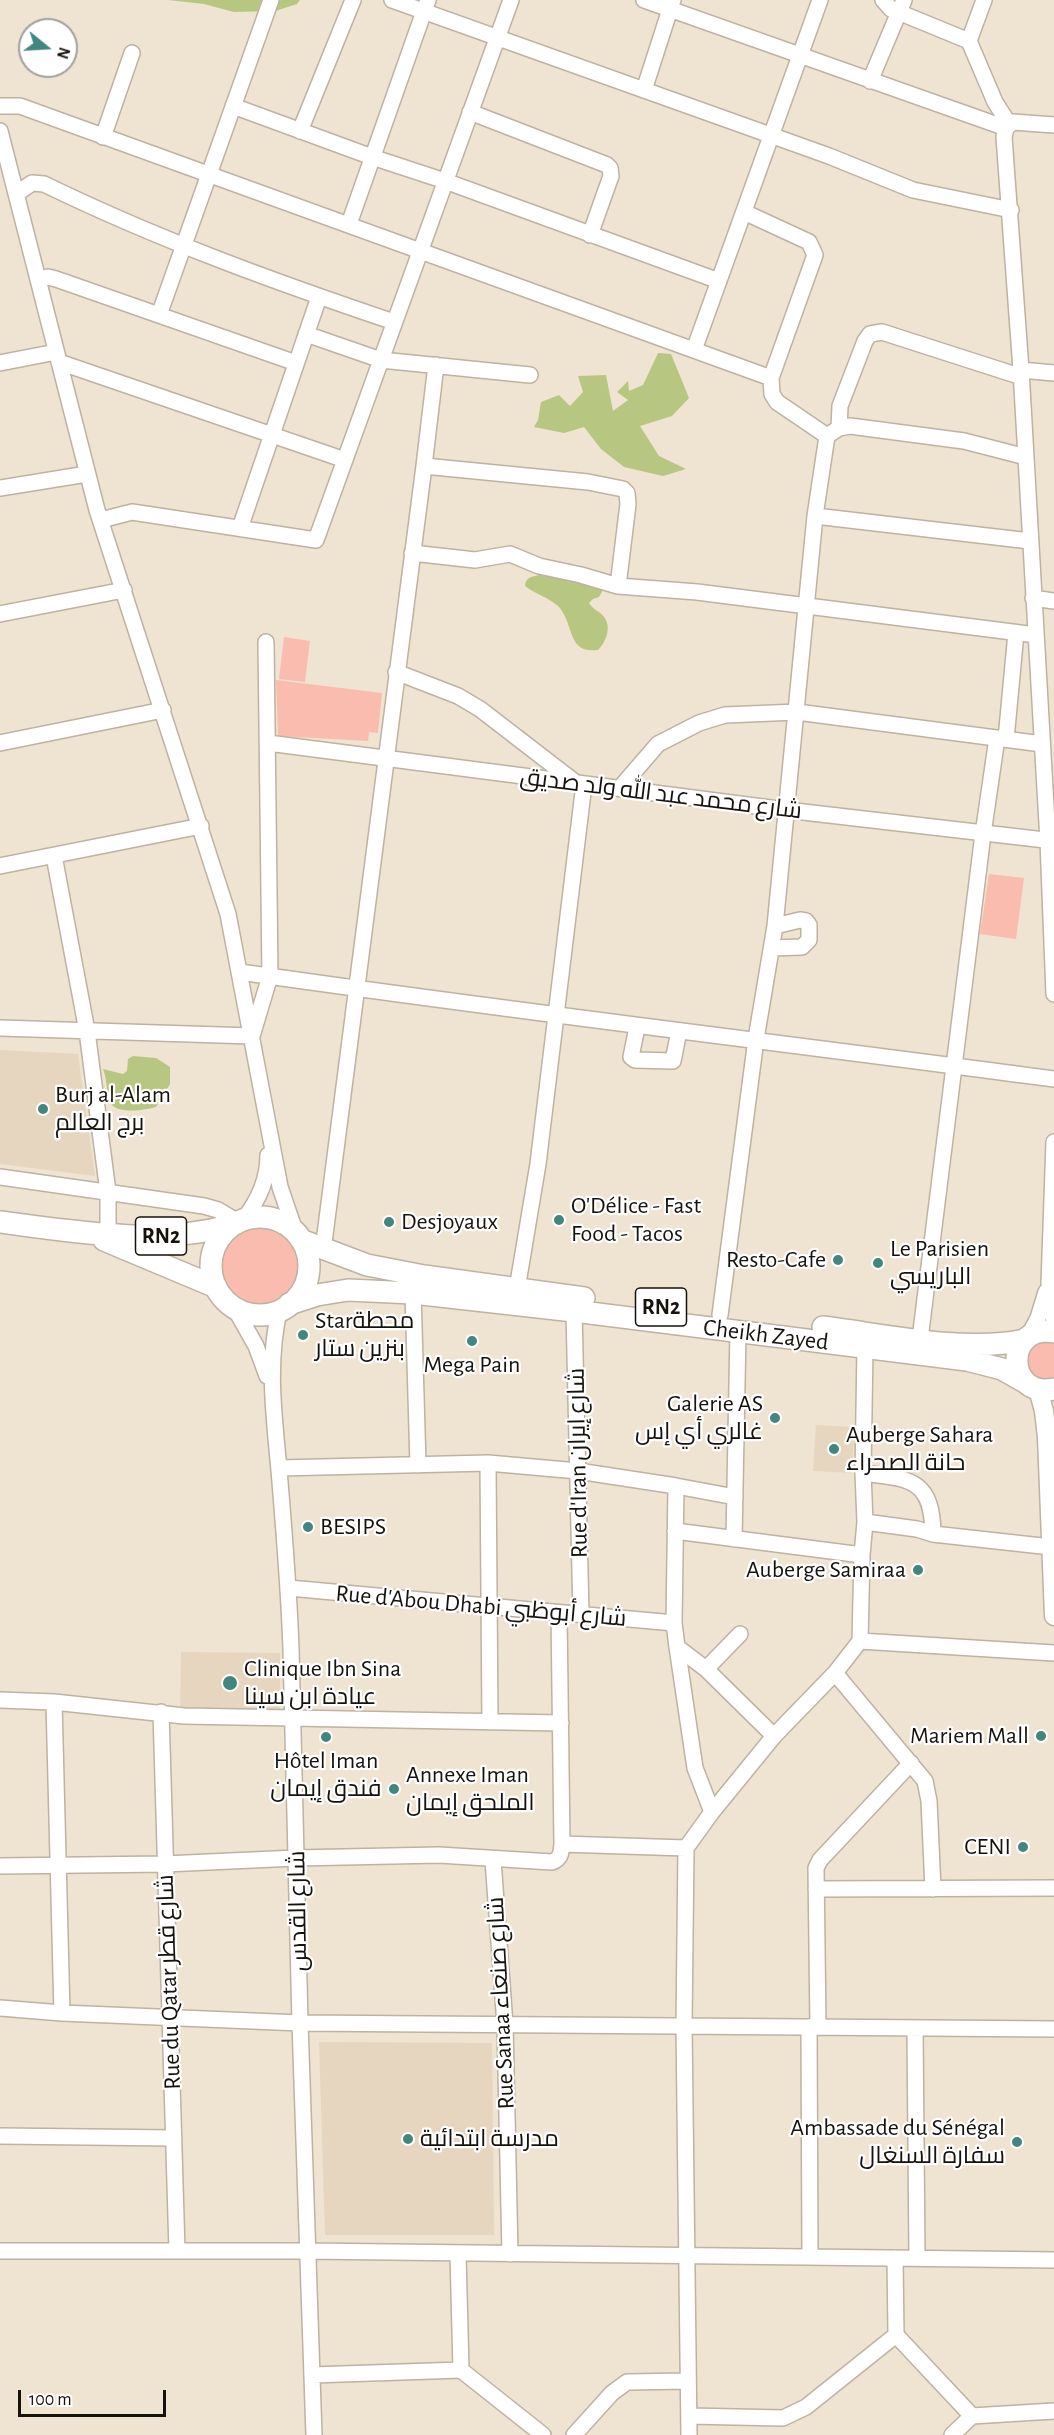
<!DOCTYPE html>
<meta charset="utf-8">
<style>
body{margin:0}
#map{position:relative;width:1054px;height:2435px;overflow:hidden;background:#efe3d2;font-family:"Alegreya Sans",sans-serif}
canvas{display:block}
.north{position:absolute;left:18px;top:18px;width:60px;height:60px;box-sizing:border-box;background:#fff;border:2px solid #a2a09e;border-radius:50%;rotate:108deg;font-size:16px;font-weight:700;line-height:24px;text-align:center;color:#16120c}
.north::after{content:'';display:block;margin:auto;width:21px;height:27px;background:#42877e;clip-path:polygon(50% 0,100% 100%,50% 72%,0 100%)}
.scale{position:absolute;left:18px;top:2390px;width:148px;height:27px;box-sizing:border-box;border:3px solid #16120c;border-top:0;padding-left:8px;font-size:18px;line-height:21px;white-space:nowrap;color:#16120c;-webkit-text-stroke:4px #fff;paint-order:stroke}
</style>
<div id="map">
<canvas width="1054" height="2435"></canvas>
<div class="north">N</div>
<div class="scale">100 m</div>
</div>
<script>
const ctx = document.querySelector('canvas').getContext('2d');
ctx.lineJoin = 'round';
function paint(path, color) { ctx.fillStyle = color; ctx.fill(path, 'evenodd'); }
function trace(path, color, width, dash) { ctx.strokeStyle = color; ctx.lineWidth = width; ctx.lineCap = dash ? 'butt' : 'round'; ctx.setLineDash(dash || []); ctx.stroke(path); }
function drawText(font, color, halo, rows, align = 'center') {
  ctx.font = font + ' "Alegreya Sans",Cairo,sans-serif'; ctx.lineWidth = 4.5; ctx.setLineDash([]); ctx.textBaseline = 'middle'; ctx.strokeStyle = halo; ctx.fillStyle = color; for (const [text, x, y, turn = 0] of rows) {
    ctx.save(); ctx.translate(x, y); ctx.rotate((+turn || 0) * Math.PI / 180); ctx.textAlign = isNaN(turn) ? turn : align; if (halo) ctx.strokeText(text, 0, 0); ctx.fillText(text, 0, 0); ctx.restore();
  }
}
paint(new Path2D(`
 M0,1050L78,1054L95,1176L0,1164Z
 M816,1425L854,1427L852,1473L813,1471Z
 M181,1652L280,1653V1714L180,1713Z
 M319,2042L492,2043L494,2235H325Z`), '#e7d6bf');
paint(new Path2D(`
 M284,637L310,641L305,682L279,679Z
 M276,680L382,693L378,733L369,732L368,741L278,736Z
 M989,874L1024,878L1016,939L980,934Z
 M214 1267a45 45 0 1 1 90 0a45 45 0 1 1-90 0Z
 M1054,1338V1381L1032,1380L1022,1353L1025,1346Z`), '#fabcaf');
paint(new Path2D(`
 M168,0H300L297,4L275,11L234,12L204,4Z
 M658,353L671,354L689,398L672,416L640,426L659,456L686,469L663,476L624,467L601,449L584,427L564,433L534,427L538,420L541,402L559,395L570,406L583,392L578,376L606,375L613,411L628,400L617,392L628,381L629,391L643,385Z
 M539,575L592,579L603,584V590L599,597L593,599L589,603C593,610 600,611 604,617C612,627 606,642 598,650C566,654 575,624 558,606C548,597 535,594 525,586C526,577 531,577 539,575Z
 M133,1056L156,1058L170,1067V1084L156,1107C146,1110 115,1115 110,1102C106,1094 108,1082 103,1069L123,1074L127,1071L128,1059Z`), '#b7c781');
const minor = new Path2D(`
 M392,0L829,156L913,190L1011,210
 M644,0L1006,128
 M883,0L891,9L969,41L995,102L1009,124
 M969,41L984,0
 M870,81L904,0
 M644,90L673,0
 M0,106H20L771,378
 M233,106L372,157L445,181L719,281
 M470,112L607,165L610,168L611,176L590,235
 M1054,125L1013,122L1006,128L1004,137L1021,370L1048,841L1054,994
 M0,131L97,510L228,914L280,1187L295,1231
 M300,131L353,0
 M103,137L132,53
 M16,194L32,183L44,184C157,239 275,282 394,322
 M744,212L809,242L815,255L771,378L772,394L777,402L827,436
 M349,224L428,0
 M38,280L48,277L56,279L296,363
 M159,315L271,0
 M306,334L381,360L530,375
 M694,350L820,0
 M59,362L345,460
 M0,363L56,352
 M1021,370L1054,373
 M839,428L840,406L865,341L870,334L882,332L1022,377
 M424,466L588,482L623,489L627,493L628,504L618,586
 M0,488L87,474
 M815,516L1030,541
 M101,520L132,512L316,540L511,0
 M240,528L319,297
 M412,553L475,560L510,554L539,566L581,575L618,586L697,592L1036,635
 M1033,598L1054,601
 M0,614L124,590
 M396,672L458,696L480,709L576,783
 M1006,739L1016,633
 M0,743L163,710
 M268,743L786,810L1054,841
 M620,788L658,744L699,723L725,715L797,712L1042,744
 M54,856L87,1031L108,1192V1234
 M0,866L201,826
 M772,948L802,947L809,940V925L806,921L800,920L775,926
 M240,972C511,1011 783,1043 1054,1079
 M637,1027L631,1057L635,1060L673,1061L679,1031
 M0,1028L252,1036L270,976L266,642
 M1054,1142L1049,1284L1054,1323
 M0,1177L204,1206L218,1210L238,1222
 M243,1220C259,1200 268,1180 268,1155
 M323,1250L424,466L436,365
 M517,1289L538,1164L584,784
 M413,1293L418,1465
 M234,1307L256,1346L267,1376
 M279,1311C267,1366 274,1415 279,1470C284,1530 289,1589 291,1649L300,2023L314,2435
 M574,1311L581,1615
 M720,1315L756,1039L775,926L815,516L827,436L839,428L850,426L964,441L1026,457
 M1028,1337L1038,1318L1046,1292
 M920,1339L983,834L997,738
 M488,1463L490,1722
 M279,1468L488,1463L578,1471L676,1486L735,1497
 M863,1473C911,1479 932,1479 933,1534
 M676,1486L674,1623L677,1647L695,1768L712,1812
 M865,1522L917,1529L933,1534L1051,1547
 M675,1531L862,1555
 M734,1539L738,1331
 M289,1588L674,1623
 M860,1641L1054,1653
 M677,1647L706,1669L774,1736
 M706,1669L740,1634
 M835,1673L925,1781L929,1801L933,1889
 M0,1700L54,1702L184,1716L561,1723
 M54,1702L62,2013
 M161,1712L177,2251
 M562,1844L686,1848
 M493,1860L505,2025L510,2254
 M0,1866L165,1864L296,1858L439,1855L552,1862C561,1859 561,1853 562,1844L559,1613
 M816,1889L1054,1888
 M0,2008L62,2013L300,2023L1054,2029
 M809,2027L810,2257
 M818,2027L816,1868L820,1860L911,1763
 M915,2028L917,2258
 M0,2136L174,2138
 M0,2251H308L1054,2260
 M458,2254L461,2370
 M895,2258L896,2335L972,2416
 M312,2375L461,2370L543,2435
 M689,2416L783,2418L806,2407L896,2335
 M574,2435L612,2393L627,2382L688,2381
 M689,2435L684,2026L686,1848L712,1812L774,1736L835,1673L860,1641L862,1555L865,1522L863,1473L865,1347
 M952,2435L972,2416L1054,2411`);
const major = new Path2D(`
 M1038,1389L1044,1411L1047,1437L1054,1616`);
const highway = new Path2D(`
 M211 1266a49 49 0 1 1 98 0a49 49 0 1 1-98 0Z
 M0,1222C77,1232 156,1246 232,1225
 M104,1240L216,1287
 M301,1240L367,1265L424,1276L584,1298
 M289,1304L317,1295L348,1290L413,1293L574,1311L967,1360L1002,1369L1025,1382
 M823,1327C886,1335 964,1353 1025,1340
 M1054,1332C1004,1323 1005,1399 1054,1389`);
trace(minor, '#beb2a2', 18);
trace(major, '#beb2a2', 21);
trace(highway, '#beb2a2', 24);
trace(minor, '#fff', 15);
trace(major, '#fff', 18);
trace(highway, '#fff', 21);
for (const [x, y, r, color] of [
 [43,1109,6,"#42877e"],
 [559,1220,6,"#42877e"],
 [389,1222,6,"#42877e"],
 [838,1260,6,"#42877e"],
 [878,1263,6,"#42877e"],
 [303,1335,6,"#42877e"],
 [472,1341,6,"#42877e"],
 [775,1418,6,"#42877e"],
 [834,1449,6,"#42877e"],
 [308,1527,6,"#42877e"],
 [918,1570,6,"#42877e"],
 [230,1683,8,"#42877e"],
 [1041,1736,6,"#42877e"],
 [326,1737,6,"#42877e"],
 [394,1789,6,"#42877e"],
 [1023,1847,6,"#42877e"],
 [408,2139,6,"#42877e"],
 [1017,2142,6,"#42877e"]
]) { const dot = new Path2D(); dot.arc(x, y, r, 0, 2 * Math.PI); ctx.fillStyle = color; ctx.fill(dot); trace(dot, '#fff', 2); }
for (const [x, y, w] of [
 [161,1236,51],
 [661,1307,51]
]) { const box = new Path2D(); box.roundRect(x - w / 2, y - 19, w, 38, 4.5); ctx.fillStyle = '#fff'; ctx.fill(box); trace(box, '#16120c', 1.5); }
drawText('bold 22px', '#16120c', null, [
 ["RN2",161,1236],
 ["RN2",661,1307]
]);
drawText('24px', '#16120c', '#fff', [
 ["شارع محمد عبد الله ولد صديق",661,794,7],
 ["Cheikh Zayed",766,1335,7],
 ["Rue d'Iran شارع إيران",578,1463,-91],
 ["Rue d'Abou Dhabi شارع أبوظبي",481,1606,5],
 ["شارع القدس",298,1911,-91],
 ["Rue du Qatar شارع قطر",169,1982,-92],
 ["Rue Sanaa شارع صنعاء",501,2003,-93]
]);
drawText('24px', '#16120c', '#fff', [
 ["Burj al-Alam",55,1095],
 ["برج العالم",55,1123],
 ["O'Délice - Fast",571,1206],
 ["Food - Tacos",571,1234],
 ["Desjoyaux",401,1222],
 ["Le Parisien",890,1249],
 ["الباريسي",890,1277],
 ["Resto-Cafe",826,1260,"right"],
 ["Starمحطة",315,1321],
 ["بنزين ستار",315,1349],
 ["Mega Pain",472,1365,"center"],
 ["Galerie AS",763,1404,"right"],
 ["غالري أي إس",763,1432,"right"],
 ["Auberge Sahara",846,1435],
 ["حانة الصحراء",846,1463],
 ["BESIPS",320,1527],
 ["Auberge Samiraa",906,1570,"right"],
 ["Clinique Ibn Sina",244,1669],
 ["عيادة ابن سينا",244,1697],
 ["Mariem Mall",1029,1736,"right"],
 ["Hôtel Iman",326,1761,"center"],
 ["فندق إيمان",326,1789,"center"],
 ["Annexe Iman",406,1775],
 ["الملحق إيمان",406,1803],
 ["CENI",1011,1847,"right"],
 ["Ambassade du Sénégal",1005,2128,"right"],
 ["سفارة السنغال",1005,2156,"right"],
 ["مدرسة ابتدائية",420,2139]
], 'left');
</script>
